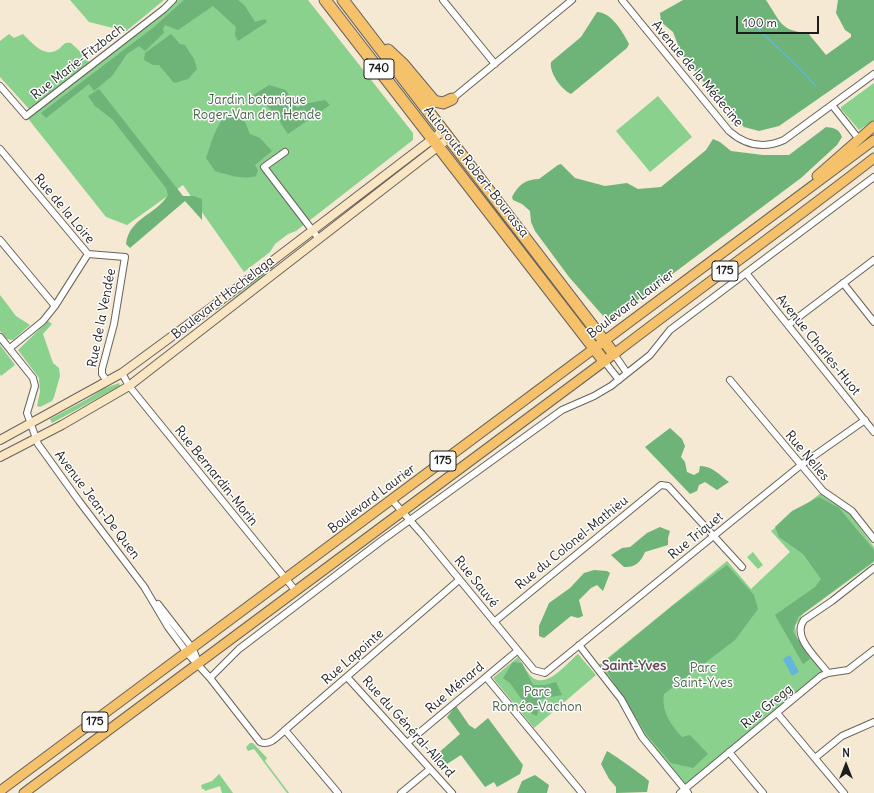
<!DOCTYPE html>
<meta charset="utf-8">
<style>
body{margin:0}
#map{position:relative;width:874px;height:793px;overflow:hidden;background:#f5e9d3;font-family:Delius,sans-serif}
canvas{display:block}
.north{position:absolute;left:826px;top:745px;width:40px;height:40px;-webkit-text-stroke:3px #fff;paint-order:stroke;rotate:0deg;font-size:11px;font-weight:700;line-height:16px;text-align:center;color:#1c1c1c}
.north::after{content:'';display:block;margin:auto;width:14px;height:18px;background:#1c1c1c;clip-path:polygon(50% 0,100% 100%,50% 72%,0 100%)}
.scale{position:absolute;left:736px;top:16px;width:83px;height:18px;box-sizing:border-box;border:2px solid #1c1c1c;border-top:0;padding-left:5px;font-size:12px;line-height:14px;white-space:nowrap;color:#1c1c1c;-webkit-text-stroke:3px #fff;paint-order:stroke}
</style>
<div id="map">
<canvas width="874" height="793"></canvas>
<div class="north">N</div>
<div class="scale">100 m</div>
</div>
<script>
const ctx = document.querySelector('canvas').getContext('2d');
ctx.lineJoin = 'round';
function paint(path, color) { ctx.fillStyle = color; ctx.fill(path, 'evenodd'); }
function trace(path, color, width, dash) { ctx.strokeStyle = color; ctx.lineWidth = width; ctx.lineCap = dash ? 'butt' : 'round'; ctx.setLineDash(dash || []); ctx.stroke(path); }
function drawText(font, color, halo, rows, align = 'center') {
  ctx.font = font + ' Delius,sans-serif'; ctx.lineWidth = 3; ctx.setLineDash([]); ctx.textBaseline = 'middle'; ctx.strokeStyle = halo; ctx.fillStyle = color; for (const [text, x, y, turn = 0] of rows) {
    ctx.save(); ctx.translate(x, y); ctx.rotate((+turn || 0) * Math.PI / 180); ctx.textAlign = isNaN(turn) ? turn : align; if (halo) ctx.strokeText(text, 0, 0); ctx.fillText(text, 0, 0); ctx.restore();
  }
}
paint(new Path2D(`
 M70,0H164L124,33L121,30L89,22Z
 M178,0H308L413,133V140L296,231L288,234L275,244L270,252L244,272L183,185L127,225L106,217L26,116Z
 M9,34L14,38L23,34C33,44 46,60 60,48C64,44 65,42 71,43L88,59L89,63L29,109L0,77V41Z
 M874,83V120L859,130L841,109V107Z
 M658,96L692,137L650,172L616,131Z
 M273,266L275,269L221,312L219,310Z
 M0,295L16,316L30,325L13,340L6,339L0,331Z
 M48,321L52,324L43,334L53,363L59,368L60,376L54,397L52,401L40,407L37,406L40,392L39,378L18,350Z
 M0,345L15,365L1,376L0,374Z
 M119,383L120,386L52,423L50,419L89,398L103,389Z
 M821,493L849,513L874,547V562L803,614L795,626L797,638L823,673L685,787L647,742L623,697L599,665L727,561L751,589L790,552L771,531Z
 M753,552L763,565L758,569L747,557Z
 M578,654L596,675L534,728L493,678L518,657C522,663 527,673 533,678C548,688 567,663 578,654Z
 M250,743H253L267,758L265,761L289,793H287L254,749L248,751L246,747Z
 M219,774L220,775L233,793H222L220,786L205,791L204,789H202L201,785L212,781Z`), '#89d18d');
paint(new Path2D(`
 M184,0H238L245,6L255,22L265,19L267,22L238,41L235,35L236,27L213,6L178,30L165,25L163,29L164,33L145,51L139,46L127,54L112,76L94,91L89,84L46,118L41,113L154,27Z
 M683,0H766C781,22 780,31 808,33L826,55L851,37V34L845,30L836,13L838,0H874V60L779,126L759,131L744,127L701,79L681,53L673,32L661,22L660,13Z
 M597,12C611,12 623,32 629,44L627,48L571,94C562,90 549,73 551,62L581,37Z
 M171,34L180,44L185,45L194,59L197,69L188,79L174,83L159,65H153L144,60L145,53Z
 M269,85L286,90L297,108L304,104L325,100L330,105L288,134C281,124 276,113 266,105C260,101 256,101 252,96Z
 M99,89L183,196H194L202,199V220L185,201L130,248L126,244C129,218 156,215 168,195L166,188L112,119L95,106L88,96Z
 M232,113L242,115L250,134L260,138L272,151L255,165L258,170L256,176C243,180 228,175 215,171L206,158C212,143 216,119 232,113Z
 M826,127C835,128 839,129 842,137L837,145L801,178L619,314L610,319L604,317L569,277L535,231L531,222L530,211L522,204L513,200L512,197C518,185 526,179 539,179L558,165L561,164L575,178L605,186L627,183L638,189L661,187L706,150L713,139L720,142L731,151L763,155H789Z
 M670,428L682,439L685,446L681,457L685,462L687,472L694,475L699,472L700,466C713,466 719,475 729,482L717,490L705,482L699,485L697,491L690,494L645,447Z
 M819,497L839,508L874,550V561L798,617L793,631L810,659L803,664L775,615L815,587L821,579L803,554L779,537L775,527L792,511Z
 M660,527L670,531L668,538V545L645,552C641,562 635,568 624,567L611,555L622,548L630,547L647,533Z
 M727,565L754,595L758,609L735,640L664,694C661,712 671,725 682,737L690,735L708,754L693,768L671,763L647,735L602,664L672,606Z
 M594,570L607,571L610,573L603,591L597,585L591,588L579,600L583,616L578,618L571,616L544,638L539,636V626L549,603L570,588L584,573Z
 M513,662L522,663L533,685H545L556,682L562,695L541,699L537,716L532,714L510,683L503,678Z
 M456,706L469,725L475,729L488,718L523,765L520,774L497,787L494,782L485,787L461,755L447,764L436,755L460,734L447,717Z
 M607,751C610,752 647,778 649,781L647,792L616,793V787L609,779L601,764Z
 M535,775L549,785L547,793H517L522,781Z`), '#6eb378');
paint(new Path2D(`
 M790,655L799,672L792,676L783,659Z`), '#63b5de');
trace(new Path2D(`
 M747,19L793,62L816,86`), '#63b5de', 1.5);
const street = new Path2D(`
 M443,0L495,64
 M622,0L729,131C745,145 764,149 784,140L874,74
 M0,86L26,116L164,9L173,0
 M452,99L572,0
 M832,105L858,138
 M0,149L88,254L125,257L114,324L102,369V374L107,381
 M285,152L264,167L319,239
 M0,240L55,306
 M746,273L874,432
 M843,283L874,322
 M788,325L874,260
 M0,337L33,378L35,386L27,413L38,444L79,501L145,588
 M10,348L43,321L55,306L88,254
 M614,354L627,373
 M604,361L619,380
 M122,373L129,386L295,590
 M730,380L823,491L852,511L874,539
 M392,500L422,534L534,670L545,673L801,465L865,420
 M143,585L168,627L188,654L210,678L260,742C270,746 277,737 285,730L459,580
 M158,604L193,649L198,662
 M494,622L661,485L668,486L742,567
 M579,645L621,699L642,737L688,793
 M828,673C818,659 791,637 804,620L832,601L874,568
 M347,677L452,793
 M486,677L582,793
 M210,678L239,649L381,541L562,410L594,396L611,386L650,355L670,330L874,177
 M777,713L844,793
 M285,730L338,793
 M407,743L517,651
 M729,752L763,793
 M815,758L842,736L874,722
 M401,793L430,769
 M680,793L821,676L828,673L848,670L874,650`);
const secondary = new Path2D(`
 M0,440L122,373L220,301L443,131
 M0,457L62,425L129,386L449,138`);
const primary = new Path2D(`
 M817,176L874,126
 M0,791C292,575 581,355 874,140
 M24,793L614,354C700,288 788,225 874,158`);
const highway = new Path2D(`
 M325,0L604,361
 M343,0L614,354
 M388,50L403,64L434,101L443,103L452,99`);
trace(street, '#68645c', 8);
trace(secondary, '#68645c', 10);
trace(primary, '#68645c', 11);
trace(highway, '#68645c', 13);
trace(street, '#fff', 6);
trace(secondary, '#fbe6c4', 8);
trace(primary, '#f5c16b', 9);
trace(highway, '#f5c16b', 11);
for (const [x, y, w] of [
 [379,69,30],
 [725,271,26],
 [443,461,26],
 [95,722,26]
]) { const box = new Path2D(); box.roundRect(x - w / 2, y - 10, w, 20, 3); ctx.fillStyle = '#fff'; ctx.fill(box); trace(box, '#1c1c1c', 1); }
drawText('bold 12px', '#1c1c1c', null, [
 ["740",379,69],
 ["175",725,271],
 ["175",443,461],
 ["175",95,722]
]);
drawText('13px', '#1c1c1c', '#fff', [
 ["Rue Marie-Fitzbach",78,62,-38],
 ["Avenue de la Médecine",697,74,50],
 ["Autoroute Robert-Bourassa",476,172,52],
 ["Rue de la Loire",64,209,50],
 ["Boulevard Hochelaga",223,298,-38],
 ["Boulevard Laurier",631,304,-37],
 ["Rue de la Vendée",102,318,-79],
 ["Avenue Charles-Huot",818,345,51],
 ["Rue Nelles",807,456,50],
 ["Rue Bernardin-Morin",216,476,51],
 ["Boulevard Laurier",372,499,-37],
 ["Avenue Jean-De Quen",97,505,53],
 ["Rue Triquet",696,536,-39],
 ["Rue du Colonel-Mathieu",572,543,-39],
 ["Rue Sauvé",476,582,51],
 ["Rue Lapointe",353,657,-41],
 ["Rue Ménard",455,688,-40],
 ["Rue Gregg",767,707,-39],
 ["Rue du Général-Allard",408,727,48]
]);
drawText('13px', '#486449', '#fff', [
 ["Jardin botanique",257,100],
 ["Roger-Van den Hende",257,115],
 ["Parc",703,668],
 ["Saint-Yves",703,683],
 ["Parc",537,692],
 ["Roméo-Vachon",537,707]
]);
drawText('bold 14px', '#634b57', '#fff', [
 ["Saint-Yves",634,666]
]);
</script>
